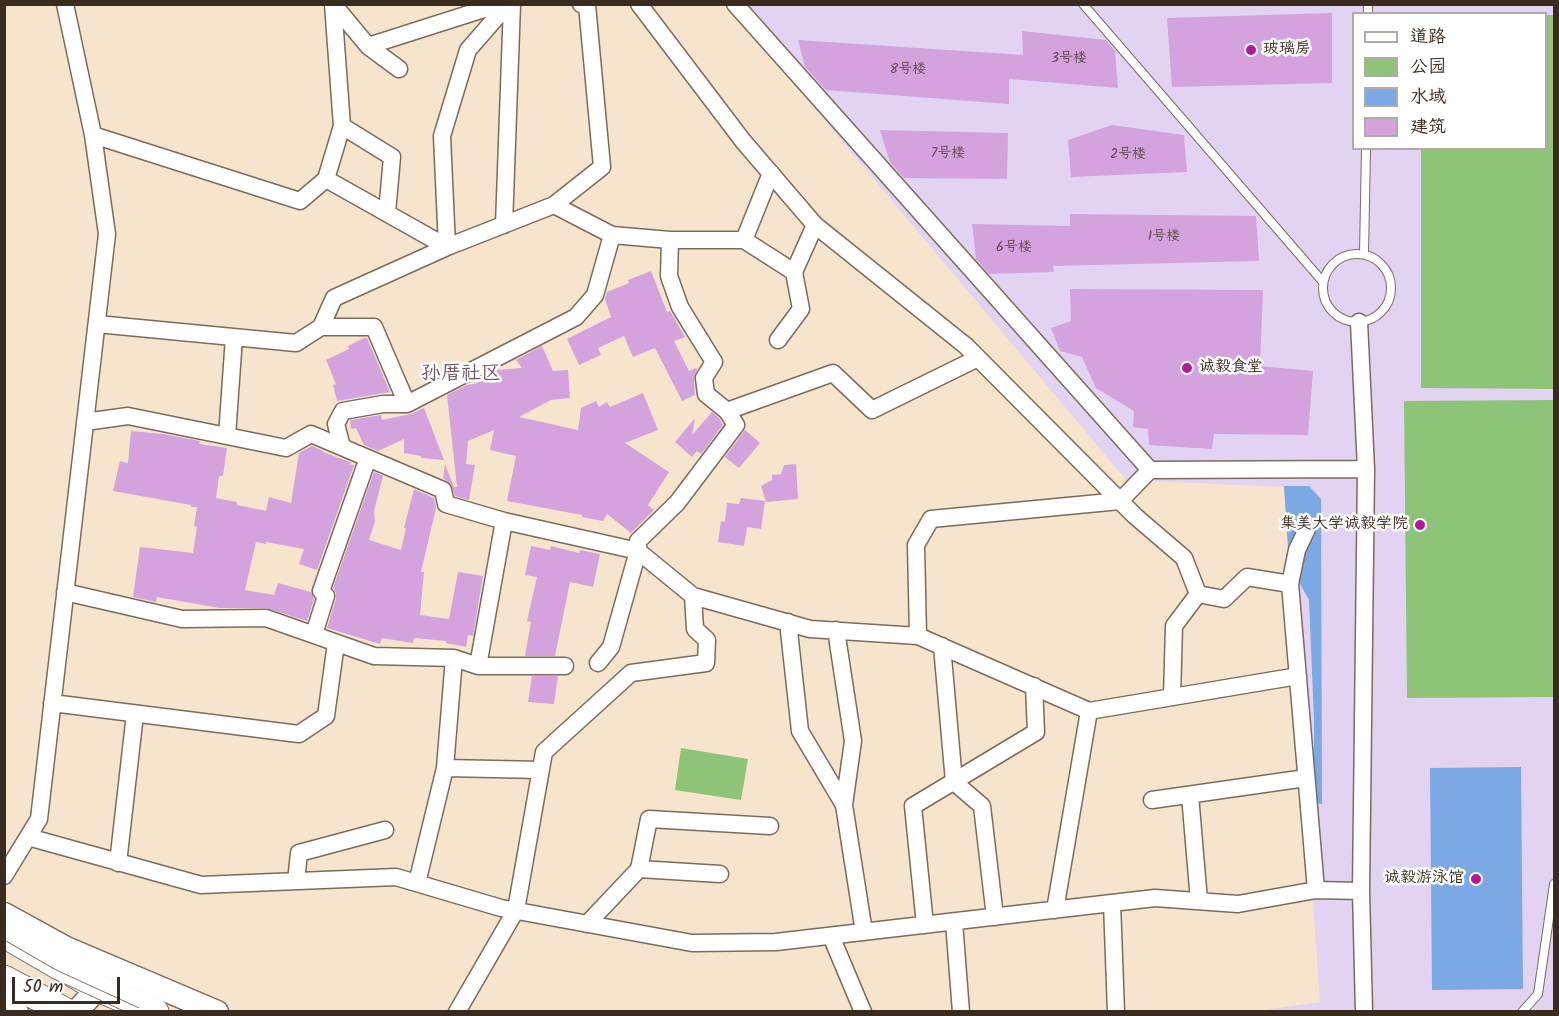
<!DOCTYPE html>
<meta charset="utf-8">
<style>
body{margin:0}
#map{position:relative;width:1559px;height:1016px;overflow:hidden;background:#f6e4cc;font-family:Kalam,"LXGW WenKai TC",sans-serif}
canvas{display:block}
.frame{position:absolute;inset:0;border:6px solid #3b2a1e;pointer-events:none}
.legend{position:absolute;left:1352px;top:12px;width:195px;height:138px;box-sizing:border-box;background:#fff;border:2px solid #b1aaa5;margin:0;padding:8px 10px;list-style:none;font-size:18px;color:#3b2a1e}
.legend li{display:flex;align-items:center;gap:12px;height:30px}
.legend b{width:30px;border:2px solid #b1aaa5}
.scale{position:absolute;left:12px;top:977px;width:108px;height:27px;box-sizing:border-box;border:3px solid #3b2a1e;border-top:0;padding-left:8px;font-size:18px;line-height:21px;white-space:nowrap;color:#3b2a1e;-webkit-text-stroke:4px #fff;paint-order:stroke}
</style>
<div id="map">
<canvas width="1559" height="1016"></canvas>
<div class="frame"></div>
<ul class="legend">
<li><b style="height:8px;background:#fff"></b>道路</li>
<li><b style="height:16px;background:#8dc477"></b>公园</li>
<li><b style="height:16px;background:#7aa9e4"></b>水域</li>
<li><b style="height:16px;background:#d4a3de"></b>建筑</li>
</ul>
<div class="scale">50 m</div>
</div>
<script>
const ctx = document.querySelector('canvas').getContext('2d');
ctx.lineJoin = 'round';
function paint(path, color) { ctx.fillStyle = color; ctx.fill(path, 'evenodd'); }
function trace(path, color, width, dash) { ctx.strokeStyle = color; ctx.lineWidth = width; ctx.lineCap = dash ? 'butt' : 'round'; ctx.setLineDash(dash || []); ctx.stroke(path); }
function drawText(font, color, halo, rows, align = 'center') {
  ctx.font = font + ' Kalam,"LXGW WenKai TC",sans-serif'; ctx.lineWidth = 5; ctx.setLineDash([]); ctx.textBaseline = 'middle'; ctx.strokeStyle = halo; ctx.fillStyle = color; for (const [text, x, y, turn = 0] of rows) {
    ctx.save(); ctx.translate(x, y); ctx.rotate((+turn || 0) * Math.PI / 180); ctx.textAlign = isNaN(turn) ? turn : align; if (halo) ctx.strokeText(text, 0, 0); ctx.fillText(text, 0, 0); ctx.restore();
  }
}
paint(new Path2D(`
 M728,5H1554V1011H1258L1320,1002L1284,487L1126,480ZM1354,14H1546V148H1354Z`), '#e3d3f2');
paint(new Path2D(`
 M1546,15H1554V389L1421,388V149L1546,148Z
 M1554,400V697L1407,698L1404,401Z
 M681,748L748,759L741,800L675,790Z`), '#8dc477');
paint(new Path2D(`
 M1284,486H1309L1321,499L1322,804L1314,803V719L1309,600L1289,564Z
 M1521,767L1523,989L1432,990L1430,768Z`), '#7aa9e4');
paint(new Path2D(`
 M1332,13V83L1172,87L1167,18Z
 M1022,31L1106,40L1115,51L1118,88L1009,79V104L826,90L805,67L798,40L1023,55Z
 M1112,125L1184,135L1187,172L1071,177L1068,140Z
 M880,130L1008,133L1007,179L904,178L890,162Z
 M1070,214L1256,216L1259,261L1053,266L1054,272L989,274L976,259L972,224L1070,226Z
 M651,271L667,312L670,311L685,337L674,341L689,371L696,368L697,369L694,379L695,395L682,401L655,348L633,357L624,336L598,348L601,355L579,365L567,339L611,317L605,299L607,292L629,283L628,280Z
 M1070,289L1263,290L1260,366L1313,371L1308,435L1214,434L1212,449L1149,445L1148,429L1133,427L1134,411L1096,388L1082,357L1060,351L1051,328L1071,321Z
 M364,338H367L390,392L337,401L333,385L336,384L326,360L349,349L348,346Z
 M542,346L553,371L568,370L570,398L551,400L519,417L578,430L581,408L596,401L599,407L607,402L610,407L643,393L658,430L625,443L669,472L648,505L654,510L631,533L607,514L603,521L582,517V515L507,501L516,456L490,450L494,430L468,441L466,464L475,465L469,500L455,496L451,484L443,478L445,464L454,487H457L447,395L467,385L478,383V379L496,370L522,368L516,360Z
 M424,408L444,460L421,458V456L404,453V439L378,451L364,445L356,428L351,429L350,420L381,415L382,420L411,414Z
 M712,412L719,418L723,425L701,454L697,451L692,457L675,442L695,418L692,435Z
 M745,430L760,443L739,468L725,457Z
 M131,431L163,434L200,441L199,444L227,448L223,476H219L216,498L237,502V505L266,511L269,497L291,503L299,453L312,446L323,451V452L350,462L352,463L349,464L354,465L317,570L299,564L304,549L266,542V544L256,542L245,590L274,595L278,583L311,592L314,599L307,621L266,608H219L157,597L156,602L133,597L140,547L193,553L197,527L194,526L197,507H191V505L113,491L120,461L128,463Z
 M796,464L798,499L766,502L761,486L772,480V475L781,474L784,465Z
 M374,472L383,476L374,511L375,521L369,540L401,550L406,528H404L414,489L434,498L436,508L421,572H424L420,615L449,619L458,572L483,576L473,636L468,635L466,647L446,643V641L414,638L413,643L382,638L380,644L327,628L336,599V593L333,588Z
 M741,498L765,501L761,529L747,527L744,546L718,542L721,521L725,522L727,503L739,504Z
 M531,546L550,550L551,546L579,553L580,550L600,554L593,587L570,582L555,656H525L531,622L527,621L537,577L525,575Z
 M532,676H558L554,704L528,702Z`), '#d4a3de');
const service = new Path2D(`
 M1083,4L1323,282
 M1368,14V4
 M1323 288a34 34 0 1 1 68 0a34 34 0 1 1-68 0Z
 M1364,254L1366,148
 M1522,1012L1538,994L1554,884`);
const minor = new Path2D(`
 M333,4L368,46L399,69
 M639,4L743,141L815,225L966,346L1135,516L1184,558L1198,594L1224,599L1247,577L1290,584L1316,890
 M735,4L1150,470L1366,469
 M368,46L500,4
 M342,126L392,157L387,213
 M93,135L300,201L326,179L342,126L333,4
 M326,179L447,247
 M554,205L612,235L670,240H744L794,272
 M504,225L512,4
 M744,240L771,173
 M447,247L442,136L468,50L508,4
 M1359,322L1366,469L1361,891L1364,1012
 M97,324L296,343L321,327L334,298L447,247L554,205L602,167L587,5L581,4
 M321,327H374L407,404
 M778,340L801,309L794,272L815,225
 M727,411L833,373L872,410L978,358
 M85,422L128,416L286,448L311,434L443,490L446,504L504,521L638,551L693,596L810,629L918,636L1089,711L1298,676
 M227,436L234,337
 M342,447L336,424L343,411L383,404H407L576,317L595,295L612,235
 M1290,584L1297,550L1307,529
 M65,592L182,619L266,618L374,656L454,658L478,666H565
 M788,622L800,731L844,805
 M836,630L853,741L844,805L864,932
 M314,634L326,596L321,591L368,458
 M918,636L916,545L931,519L1120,501L1150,470
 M942,646L954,782L982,806L995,917
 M598,663L611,647L638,551V541L677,503L736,425L727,411L706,394L704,378L714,362L680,307L669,276L670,240
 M478,666L504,521
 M1172,697L1174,626L1198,594
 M52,703L299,734L326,716L336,643
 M445,768L541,770
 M1190,795L1199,901
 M1152,800L1306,778
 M28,837L201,885L396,877L501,908L692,943L776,942L1155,898L1238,904L1316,890L1361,891
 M118,863L135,714
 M639,869L720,874
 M4,876L39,819L107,234L93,135L65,4
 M296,881L299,853L385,830
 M417,883L445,768L454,658
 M1112,903L1116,1012
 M1055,910L1089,711
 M954,922L961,1012
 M587,924L639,869L649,819L770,826
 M925,925L913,806L1036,732L1034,686
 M831,936L863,1012
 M457,1012L516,910L544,752L631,673L706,663L707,640L695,629L693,596`);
const secondary = new Path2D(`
 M4,914L66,948L217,1012
 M4,1000L17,1012
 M76,1012L98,988`);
const trunk = new Path2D(`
 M4,933L98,988L155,1012
 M4,979L66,1012`);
trace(service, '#7c6b5b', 10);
trace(minor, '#7c6b5b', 19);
trace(secondary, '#7c6b5b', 25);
trace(trunk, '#7c6b5b', 29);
trace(service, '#fff', 8);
trace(minor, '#fff', 16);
trace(secondary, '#fff', 22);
trace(trunk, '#fff', 27);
const serviceBridge = new Path2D(`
 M4,945L54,974L137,1012`);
trace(serviceBridge, '#7c6b5b', 10, []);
trace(serviceBridge, '#fff', 8);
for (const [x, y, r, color] of [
 [1251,50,6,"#b5179e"],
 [1187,368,6,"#b5179e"],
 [1420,525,6,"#b5179e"],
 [1476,879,6,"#b5179e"]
]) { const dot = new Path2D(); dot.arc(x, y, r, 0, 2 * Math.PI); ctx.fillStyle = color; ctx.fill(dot); trace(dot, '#fff', 2); }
drawText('14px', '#61484e', null, [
 ["3号楼",1069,60],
 ["8号楼",908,71],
 ["7号楼",948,155],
 ["2号楼",1128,156],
 ["1号楼",1164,238],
 ["6号楼",1014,249]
]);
drawText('16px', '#3b2a1e', '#fff', [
 ["玻璃房",1263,50],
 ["诚毅食堂",1199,368],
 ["集美大学诚毅学院",1408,525,"right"],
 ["诚毅游泳馆",1464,879,"right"]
], 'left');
drawText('20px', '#715461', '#fff', [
 ["孙厝社区",461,376]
]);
</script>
